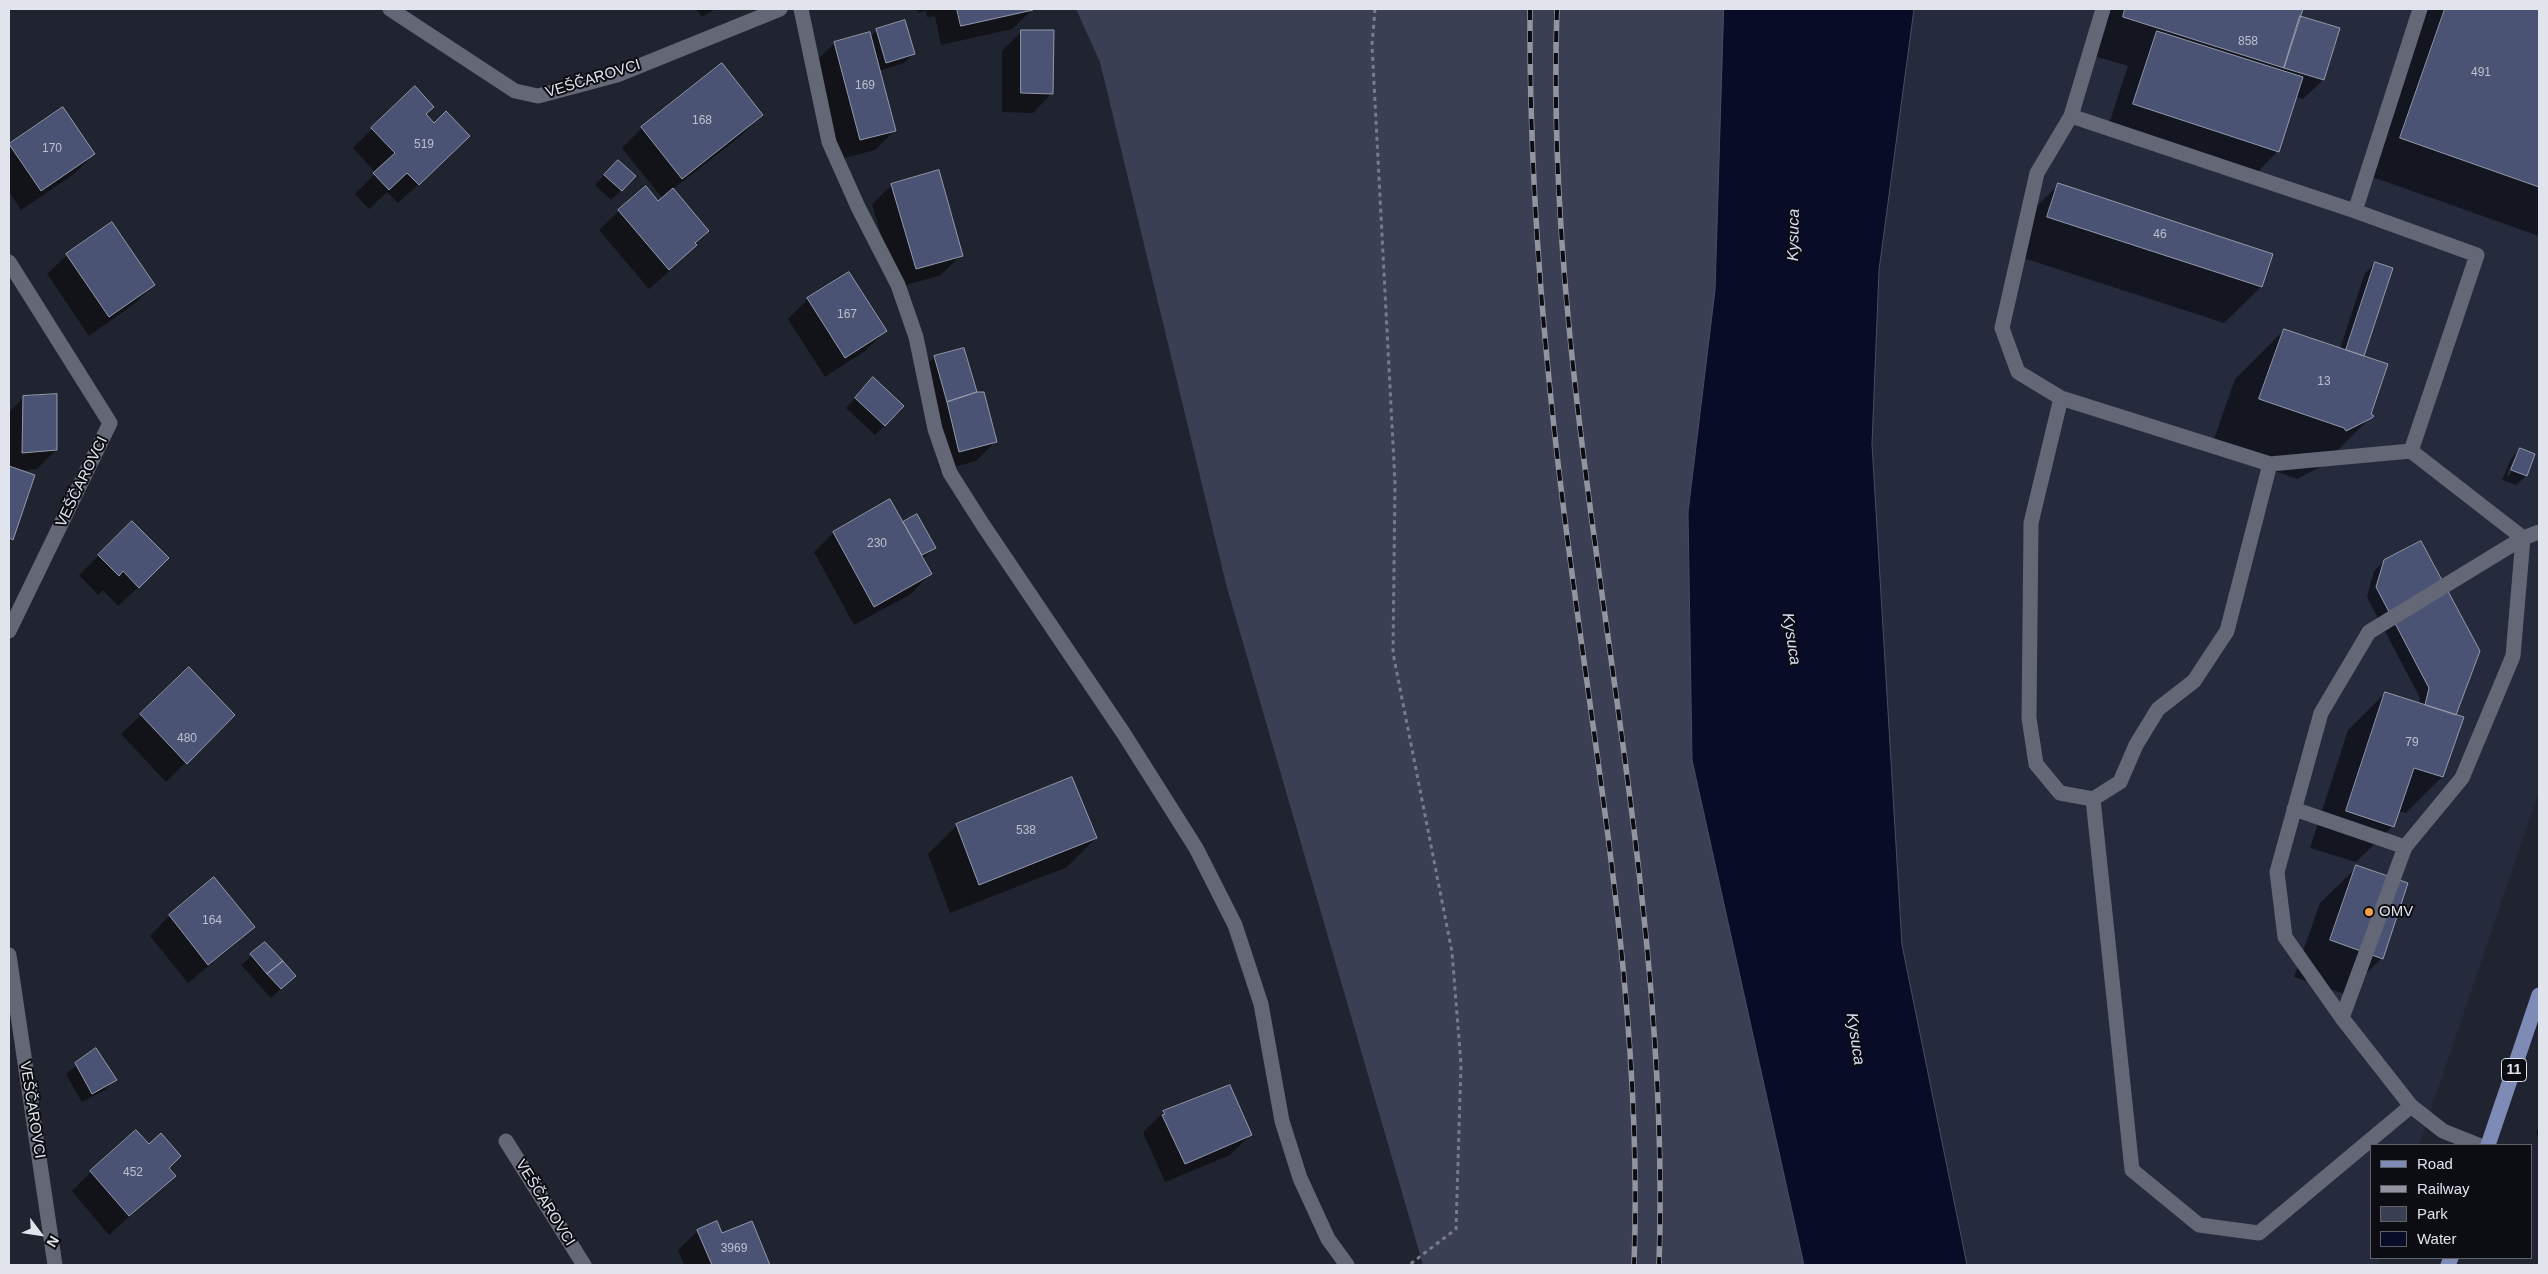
<!DOCTYPE html>
<meta charset="utf-8">
<style>
body{margin:0}
#map{position:relative;width:2548px;height:1274px;overflow:hidden;background:#202430;font-family:Arial,sans-serif}
canvas{display:block}
.frame{position:absolute;inset:0;border:10px solid #e1e4ed;pointer-events:none}
.legend{position:absolute;left:2370px;top:1144px;width:162px;height:115px;box-sizing:border-box;background:#0c0d13;border:1px solid #61636a;margin:0;padding:6px 9px;list-style:none;font-size:15px;color:#e1e4ed}
.legend li{display:flex;align-items:center;gap:10px;height:25px}
.legend b{width:25px;border:1px solid #61636a}
.north{position:absolute;left:15px;top:1209px;width:50px;height:50px;-webkit-text-stroke:4px #0c0d13;paint-order:stroke;rotate:121deg;font-size:14px;font-weight:700;line-height:20px;text-align:center;color:#e1e4ed}
.north::after{content:'';display:block;margin:auto;width:18px;height:22px;background:#e1e4ed;clip-path:polygon(50% 0,100% 100%,50% 72%,0 100%)}
</style>
<div id="map">
<canvas width="2548" height="1274"></canvas>
<div class="frame"></div>
<ul class="legend">
<li><b style="height:6px;background:#7f8bb7"></b>Road</li>
<li><b style="height:6px;background:#92959f"></b>Railway</li>
<li><b style="height:14px;background:#3a3f53"></b>Park</li>
<li><b style="height:14px;background:#080c27"></b>Water</li>
</ul>
<div class="north">N</div>
</div>
<script>
const ctx = document.querySelector('canvas').getContext('2d');
ctx.lineJoin = 'round';
function paint(path, color) { ctx.fillStyle = color; ctx.fill(path, 'evenodd'); }
function trace(path, color, width, dash) { ctx.strokeStyle = color; ctx.lineWidth = width; ctx.lineCap = dash ? 'butt' : 'round'; ctx.setLineDash(dash || []); ctx.stroke(path); }
function drawText(font, color, halo, rows, align = 'center') {
  ctx.font = font + ' Arial,sans-serif'; ctx.lineWidth = 4; ctx.setLineDash([]); ctx.textBaseline = 'middle'; ctx.strokeStyle = halo; ctx.fillStyle = color; for (const [text, x, y, turn = 0] of rows) {
    ctx.save(); ctx.translate(x, y); ctx.rotate((+turn || 0) * Math.PI / 180); ctx.textAlign = isNaN(turn) ? turn : align; if (halo) ctx.strokeText(text, 0, 0); ctx.fillText(text, 0, 0); ctx.restore();
  }
}
paint(new Path2D(`
 M1914,9H2539V791L2419,1145H2372V1258H2381L2378,1265H1967L1902,945L1872,444L1879,270Z`), '#252a3c');
paint(new Path2D(`
 M1076,9H1724L1715,290L1688,512L1692,760L1804,1265H1423L1226,584L1100,62Z`), '#3a3f53');
const water = new Path2D(`
 M1724,9H1914L1879,270L1872,444L1902,945L1967,1265H1804L1692,760L1688,512L1715,290Z`);
paint(water, '#080c27');
trace(water, '#494d62', 1);
paint(new Path2D(`
 M696,9H715L702,17Z
 M917,9H1032V10L1012,29L941,45L935,16L927,17L926,11L918,13Z
 M2101,9H2302L2299,17L2339,29L2323,80L2303,99L2296,97L2278,151L2250,180L2106,133L2128,66L2087,54Z
 M2423,9H2539V236L2364,174Z
 M877,30L914,53L904,63L879,71L894,131L875,150L840,159L815,62L835,43L870,37Z
 M1022,31L1052,93L1033,113L1002,112V51Z
 M62,109L94,154L74,174L21,210L9,192V146Z
 M425,115L449,156L398,203L387,192L369,209L355,194L376,173L353,148L372,129Z
 M761,115L742,135L673,189L708,231L676,265L649,289L599,230L619,211L658,203L663,199L622,148L642,128Z
 M608,171L634,177L611,200L595,185Z
 M2059,184L2272,254L2261,287L2224,323L2011,254L2022,221Z
 M892,185L961,255L941,275L896,288L872,204Z
 M67,255L154,285L134,304L89,336L47,274Z
 M2375,264L2363,357L2371,417L2322,466L2297,479L2211,448L2235,379L2284,330L2340,349L2365,273Z
 M808,299L885,331L865,351L825,377L788,319Z
 M934,357L976,391L995,442L976,461L940,471L928,422L925,366Z
 M864,389L885,425L875,435L846,408Z
 M24,397L56,450L37,469L19,471L12,539L9,543V412Z
 M2520,449L2533,454L2526,476L2516,485L2502,480L2511,459ZM2514,459H2517L2509,476L2507,475Z
 M890,501L902,523L917,515L934,548L922,559L930,574L911,594L854,625L814,552L833,533ZM924,552V555L917,560L915,557Z
 M132,522L148,578L118,606L103,590L98,595L79,575Z
 M2384,561L2454,714L2442,777L2406,813L2398,811L2393,826L2356,862L2310,848L2348,730L2385,693L2419,704L2420,698L2367,597L2374,571Z
 M189,669L233,715L166,782L121,734Z
 M957,825L1096,838L1067,867L950,913L928,854Z
 M2357,867L2382,958L2345,994L2294,977L2320,903Z
 M214,879L253,926L233,946L188,983L150,936L169,916Z
 M265,944L284,986L271,998L241,965Z
 M96,1050L115,1080L105,1090L82,1102L66,1074Z
 M1164,1112L1250,1135L1230,1155L1165,1182L1144,1135V1131Z
 M2539,1126V1136L2536,1134Z
 M168,1168L174,1176L109,1235L72,1191L91,1172Z
 M751,1223L769,1265H684L678,1250L698,1231L722,1235Z`), '#0007');
const building = new Path2D(`
 M957,9H1033V10L961,26Z
 M2125,9H2303L2284,68L2123,17Z
 M2445,9H2539V187L2400,138Z
 M2300,16L2340,28L2324,80L2284,68Z
 M905,20L915,54L886,63L876,29Z
 M1021,30H1054L1053,94L1021,93Z
 M2157,31L2303,77L2279,152L2133,104Z
 M870,32L896,131L860,140L834,42Z
 M722,63L763,115L682,179L641,127Z
 M415,86L434,107L426,114L434,123L446,111L470,136L419,185L407,173L389,190L373,173L395,153L371,128Z
 M63,107L95,154L41,191L9,144Z
 M618,160L636,176L622,191L604,175Z
 M939,170L963,256L916,269L891,184Z
 M2058,183L2273,254L2262,287L2047,217Z
 M646,186L658,201L673,188L709,231L695,243L697,245L669,270L618,210Z
 M112,222L155,285L109,317L66,254Z
 M2375,262L2393,268L2364,356L2346,350Z
 M849,272L887,331L845,358L807,298Z
 M2284,329L2388,364L2371,414L2374,416L2372,418L2346,431L2344,428L2259,399Z
 M964,348L977,392L947,402L934,356Z
 M873,377L904,406L885,426L855,398Z
 M977,392H984L997,442L959,452L947,402Z
 M57,394V450L22,453L23,396Z
 M2520,448L2535,454L2527,476L2511,470Z
 M9,466L35,475L13,540L9,538Z
 M890,499L932,574L874,607L833,532Z
 M917,514L936,548L922,555L903,522Z
 M132,521L169,558L139,588L123,571L119,576L98,555Z
 M2421,541L2480,651L2456,715L2425,705L2429,688L2376,587L2384,560Z
 M189,667L235,715L187,764L140,714Z
 M2385,692L2464,717L2443,777L2414,768L2394,827L2346,811Z
 M1072,777L1097,838L979,885L956,824Z
 M2356,865L2408,883L2383,959L2330,940Z
 M214,877L255,927L208,965L169,915Z
 M265,942L283,961L267,974L250,954Z
 M283,961L296,976L281,989L267,974Z
 M96,1048L117,1080L92,1094L75,1063Z
 M1230,1085L1252,1135L1185,1164L1162,1115L1165,1114L1163,1111Z
 M136,1130L149,1144L161,1133L181,1156L169,1168L176,1176L129,1216L90,1171Z
 M717,1221L722,1233L752,1221L770,1265H712L697,1230Z`);
paint(building, '#4a5374');
trace(building, '#959aaa', 1);
trace(new Path2D(`
 M1375,9L1372,45L1395,482L1393,653L1452,952L1461,1064L1456,1229L1409,1265`), '#797c87', 3, [4, 4]);
trace(new Path2D(`
 M390,9L515,91L538,96L617,75L780,9
 M801,9L829,142L858,207L898,285L916,337L935,429L950,473L983,525L1124,734L1196,848L1235,925L1261,1004L1282,1121L1300,1178L1328,1239L1347,1265
 M2103,9L2071,116L2355,211
 M2420,9L2355,211L2477,255L2411,451L2523,538
 M9,262L110,423L9,631
 M2061,398L2018,372L2002,328L2037,173L2071,116
 M2270,464L2227,631L2194,681L2158,709L2136,745L2120,782L2093,799L2060,793L2036,764L2029,718L2031,523L2061,398L2270,464L2411,451
 M2093,799L2132,1170L2199,1225L2259,1233L2411,1106
 M2294,809L2405,847
 M9,955L55,1265
 M2342,1018L2405,847L2462,778L2513,656L2523,538
 M506,1141L584,1265
 M2478,1145L2443,1131L2411,1106L2342,1018L2285,937L2277,872L2321,713L2369,632L2523,538L2539,532`), '#636776', 15);
trace(new Path2D(`
 M2488,1145L2539,995
 M2448,1265L2451,1258`), '#7f8bb7', 15);
const rail = new Path2D(`
 M1530,9C1529,172 1542,334 1562,496C1593,751 1644,1007 1634,1265
 M1557,9C1542,431 1674,843 1659,1265`);
trace(rail, '#92959f', 5.5);
trace(rail, '#0c0d13', 4, [11]);
for (const [x, y, r, color] of [
 [2369,912,5,"#f8a14a"]
]) { const dot = new Path2D(); dot.arc(x, y, r, 0, 2 * Math.PI); ctx.fillStyle = color; ctx.fill(dot); trace(dot, '#0c0d13', 2); }
drawText('12px', '#bbc0cf', null, [
 ["858",2248,42],
 ["491",2481,73],
 ["169",865,86],
 ["168",702,121],
 ["519",424,145],
 ["170",52,149],
 ["46",2160,235],
 ["167",847,315],
 ["13",2324,382],
 ["230",877,544],
 ["480",187,739],
 ["79",2412,743],
 ["538",1026,831],
 ["164",212,921],
 ["452",133,1173],
 ["3969",734,1249]
]);
for (const [x, y, w] of [
 [2514,1070,25]
]) { const box = new Path2D(); box.roundRect(x - w / 2, y - 11.5, w, 23, 4); ctx.fillStyle = '#0c0d13'; ctx.fill(box); trace(box, '#e1e4ed', 1); }
drawText('bold 14px', '#e1e4ed', null, [
 ["11",2514,1070]
]);
drawText('15px', '#e1e4ed', '#0c0d13', [
 ["VEŠČAROVCI",593,79,-17],
 ["VEŠČAROVCI",82,482,-64],
 ["VEŠČAROVCI",32,1110,81],
 ["VEŠČAROVCI",545,1203,58]
]);
drawText('15px', '#e1e4ed', '#0c0d13', [
 ["OMV",2379,912]
], 'left');
drawText('italic 16px', '#d8dff7', '#0c0d13', [
 ["Kysuca",1794,235,-89],
 ["Kysuca",1791,639,81],
 ["Kysuca",1855,1039,81]
]);
</script>
